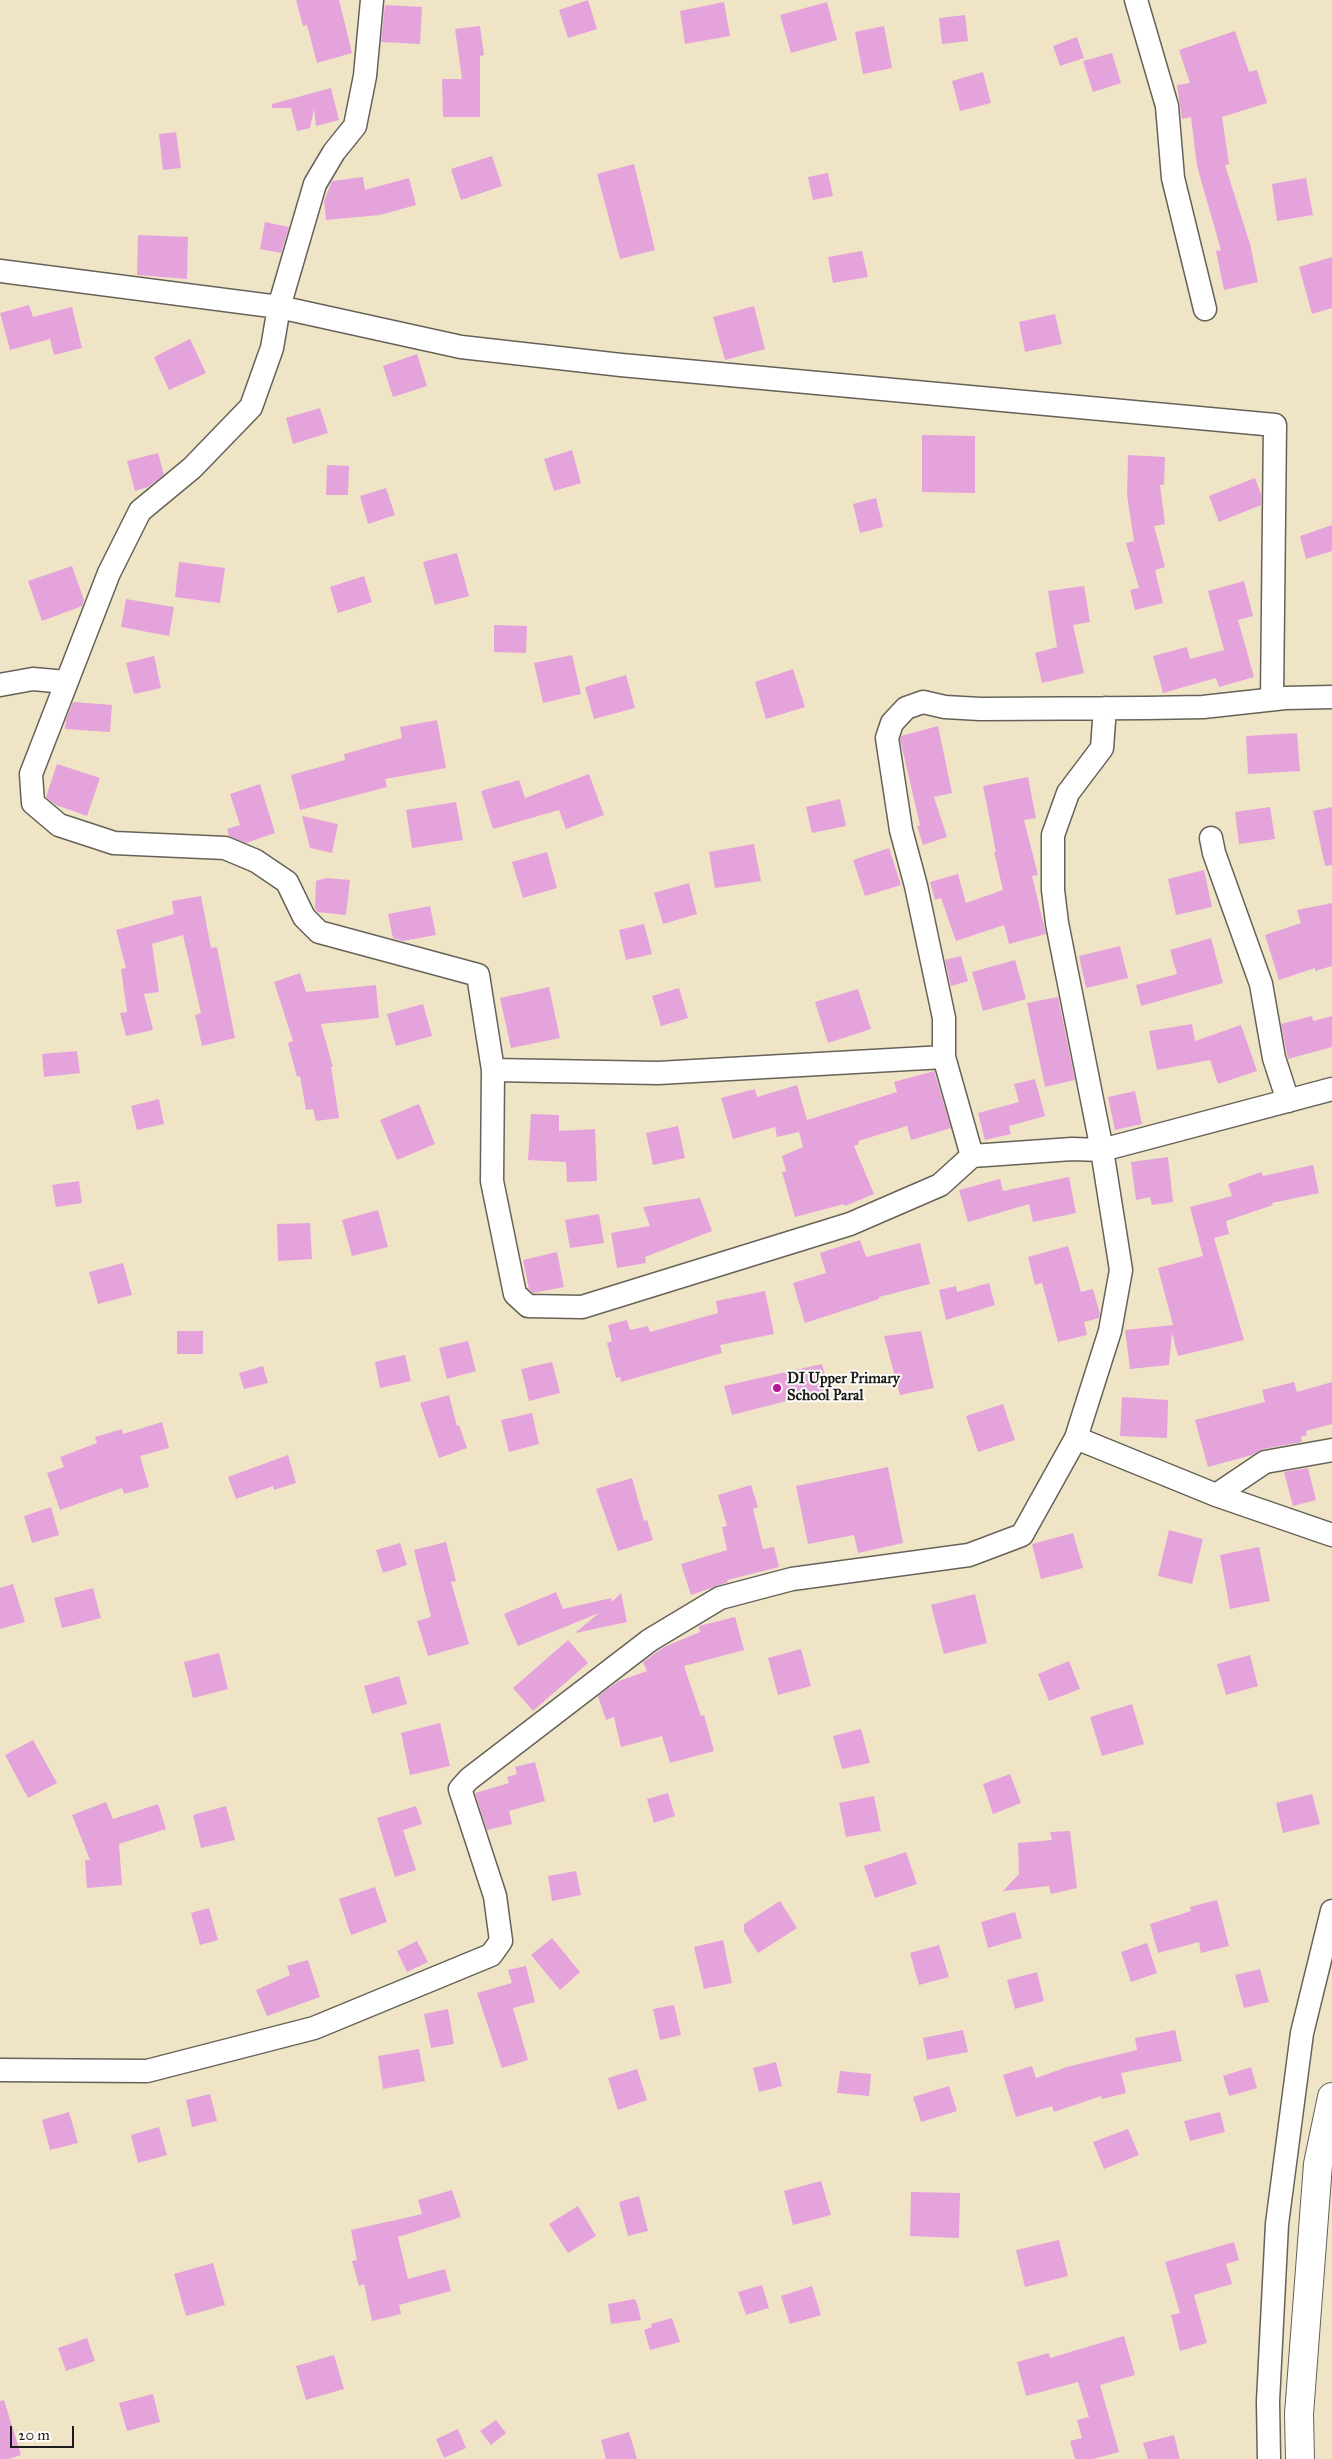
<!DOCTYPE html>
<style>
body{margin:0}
#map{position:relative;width:1332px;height:2459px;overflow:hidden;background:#f0e4c7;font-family:"IM FELL Great Primer",serif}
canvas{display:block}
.scale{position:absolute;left:10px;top:2426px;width:64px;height:22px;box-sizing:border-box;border:2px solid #1c1c1c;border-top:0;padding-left:6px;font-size:15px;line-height:18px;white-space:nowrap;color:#1c1c1c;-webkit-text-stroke:4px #fdfcf7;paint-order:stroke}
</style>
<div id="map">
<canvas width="1332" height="2459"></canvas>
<div class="scale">20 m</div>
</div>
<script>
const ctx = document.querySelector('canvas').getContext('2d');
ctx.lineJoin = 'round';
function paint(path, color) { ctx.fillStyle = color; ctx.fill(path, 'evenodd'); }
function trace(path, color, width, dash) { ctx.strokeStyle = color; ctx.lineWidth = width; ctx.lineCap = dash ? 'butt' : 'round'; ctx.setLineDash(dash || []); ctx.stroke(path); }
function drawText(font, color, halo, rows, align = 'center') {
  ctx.font = font + ' "IM FELL Great Primer",serif'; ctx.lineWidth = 4; ctx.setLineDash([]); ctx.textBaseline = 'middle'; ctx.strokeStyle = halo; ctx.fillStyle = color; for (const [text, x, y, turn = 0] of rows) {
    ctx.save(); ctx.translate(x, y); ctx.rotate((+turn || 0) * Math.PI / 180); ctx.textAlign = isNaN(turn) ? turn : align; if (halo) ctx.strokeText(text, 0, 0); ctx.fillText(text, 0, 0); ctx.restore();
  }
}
paint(new Path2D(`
 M296,0H339L352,53L317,63L307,25L303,26Z
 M588,0L597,29L568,38L559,10Z
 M724,2L730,36L685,44L680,11Z
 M827,2L837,40L791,53L780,15Z
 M385,5L422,7L420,44L381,42Z
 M965,15L968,41L942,44L939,18Z
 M480,26L484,55L480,56V117H443L442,79H462L455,29Z
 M884,26L892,68L863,74L855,32Z
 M1235,31L1249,72L1257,70L1267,103L1222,117L1229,164L1225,165L1250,244L1258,282L1224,290L1216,251L1221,250L1197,166L1191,117L1182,119L1177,85L1190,83L1179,50Z
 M1077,37L1084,58L1060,66L1053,46Z
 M1112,53L1121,83L1093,92L1083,61Z
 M983,72L991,103L960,111L952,81Z
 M331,88L339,120L316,126L314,109L310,128L297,131L291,108H272V104Z
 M176,132L181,168L163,170L159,134Z
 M492,156L502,186L461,200L451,169Z
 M634,164L655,250L620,259L597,174Z
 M828,173L833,196L813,200L808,177Z
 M363,177L365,190L409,178L416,205L380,215L326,220L324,201L332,181Z
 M1306,178L1313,215L1277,221L1272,184Z
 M265,222L289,227L281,253L260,249Z
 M138,235L188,237L187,279L137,275Z
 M862,251L868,277L833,283L828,257Z
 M1332,257V308L1312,314L1299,267Z
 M29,305L33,317L72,307L82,348L54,355L50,339L10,350L0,313Z
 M754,306L765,349L725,360L713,317Z
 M1055,314L1062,344L1025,352L1019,322Z
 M190,339L206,373L169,390L154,357Z
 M417,354L427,386L393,397L383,366Z
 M320,408L328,433L293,444L286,418Z
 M922,435L975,436V493L922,492Z
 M572,450L581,483L554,491L544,459Z
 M158,453L164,475L148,487L135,491L127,461Z
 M1128,455L1165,457L1164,485H1160L1165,524L1154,526L1165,567L1155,570L1163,603L1135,610L1130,590L1139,588L1126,543L1134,541L1127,495Z
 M327,465L349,466L348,495H326Z
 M1255,478L1261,494V505L1219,522L1209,496Z
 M386,488L395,515L368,524L360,496Z
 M876,498L883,527L860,533L853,504Z
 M1332,525V551L1306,559L1300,536Z
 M457,553L469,596L435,605L423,562Z
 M179,562L225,568L220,603L175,597Z
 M72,566L84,600L82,606L42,621L28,581Z
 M364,576L372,602L338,613L330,587Z
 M1244,581L1253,616L1238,620L1254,677L1219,687L1216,678L1163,693L1153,656L1187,647L1190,659L1224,650L1208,591Z
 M1084,586L1090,622L1073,625L1084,673L1042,683L1035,653L1057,647L1048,591Z
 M126,599L174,607L169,636L121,627Z
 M494,625L527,626L526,653L494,652Z
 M572,655L581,694L543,703L534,663Z
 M154,656L161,688L134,694L126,663Z
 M793,669L805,707L766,719L755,682Z
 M626,675L635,708L594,719L585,687Z
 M73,702L112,705L110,732L65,729L66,720Z
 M437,720L446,768L385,779L387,787L300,810L291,775L345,760L344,754L402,738L400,727Z
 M938,726L952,793L934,797L947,837L923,845L917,826L920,825L900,739L901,736Z
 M1297,733L1300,771L1248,774L1246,736Z
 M57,764L100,778L87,816L56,805L46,797Z
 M589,774L604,815L566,829L559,810L493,829L481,791L519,780L525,798Z
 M1028,777L1036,818L1024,820L1038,875L1032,876L1046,934L1009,944L1004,925L956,941L941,898L935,900L930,882L958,874L966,903L1003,890L994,852H996L983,786Z
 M260,784L275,833L246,843L229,836L227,829L240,825L230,794Z
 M840,799L846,826L812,833L806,807Z
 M456,802L463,840L412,848L406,810Z
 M1270,807L1275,839L1239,844L1235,812Z
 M1332,807V865L1325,866L1313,811Z
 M302,816L338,824L332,853L310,848Z
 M754,844L761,881L715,888L709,852Z
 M889,848L901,885L865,896L853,860Z
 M547,852L557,888L523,898L512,862Z
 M1204,870L1212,907L1176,915L1168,879Z
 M326,878L350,880L346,915L318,912L315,909L316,881Z
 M689,883L697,914L663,924L654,893Z
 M201,896L211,948L217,947L235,1038L202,1046L195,1015L201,1013L183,935L152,944L159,992L144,994L153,1030L126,1036L120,1013L127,1012L121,969L126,968L116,930L174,914L172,901Z
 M1332,903V966L1315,971V968L1279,980L1265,935L1301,923L1297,910Z
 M430,906L436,935L403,941L393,938L388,914Z
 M644,924L652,954L626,960L619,930Z
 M1211,938L1223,983L1141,1006L1136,985L1177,974L1170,950Z
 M1120,946L1128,978L1086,988L1079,956Z
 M961,956L968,981L951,986L945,960Z
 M1015,960L1026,999L983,1011L972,972Z
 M300,973L306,992L376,985L379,1018L321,1024L333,1067H331L339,1118L316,1121L313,1109L306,1110L300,1076L297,1077L288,1043L293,1041L274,982Z
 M549,987L560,1038L511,1048L500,998Z
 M679,988L688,1018L661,1026L652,996Z
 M858,989L871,1029L828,1043L815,1002Z
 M1058,997L1075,1080L1045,1087L1027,1003Z
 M423,1004L432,1036L396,1046L387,1014Z
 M1312,1016L1313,1021L1332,1016V1047L1288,1059L1281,1024Z
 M1192,1024L1195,1041L1241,1025L1257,1071L1218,1084L1210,1060L1157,1070L1149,1031Z
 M77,1051L80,1073L44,1077L42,1054Z
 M934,1071L951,1128L911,1140L907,1126L858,1141L859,1144L854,1146L874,1194L845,1206L844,1204L795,1217L782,1172L786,1171L782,1156L803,1147L799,1132L777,1137L775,1127L733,1139L721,1098L755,1089L757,1097L797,1085L807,1120L897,1092L894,1082Z
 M1035,1079L1045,1116L1009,1126L1011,1134L985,1140L978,1113L1019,1102L1014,1084Z
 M1135,1091L1142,1124L1115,1130L1108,1097Z
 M159,1099L164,1124L137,1130L131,1106Z
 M419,1104L435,1144L397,1160L380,1120Z
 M531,1114L559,1115V1131L595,1129L597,1181L567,1182L566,1162L528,1160Z
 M678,1126L685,1158L653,1165L646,1133Z
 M1168,1157L1173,1202L1152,1205L1150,1197L1136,1200L1131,1162Z
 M1313,1165L1319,1193L1272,1203L1273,1205L1226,1221L1229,1234L1214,1238L1244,1340L1178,1356L1172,1333L1169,1365L1130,1369L1125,1330L1173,1325L1158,1268L1203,1256L1190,1207L1232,1196L1228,1184L1261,1172L1263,1176Z
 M1069,1177L1076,1213L1033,1222L1029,1204L968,1222L959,1190L1000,1179L1003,1191Z
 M79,1181L82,1203L56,1207L52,1185Z
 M700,1198L712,1231L645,1257L646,1263L617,1268L611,1233L650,1226L643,1207Z
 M378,1210L388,1247L352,1256L342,1220Z
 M599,1214L604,1243L570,1248L565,1220Z
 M310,1223L312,1259L278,1261L277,1224Z
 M860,1240L866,1257L920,1243L930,1284L879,1297V1299L805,1323L793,1283L826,1273L820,1253Z
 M1068,1246L1081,1292L1093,1289L1100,1314L1099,1318L1084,1322L1087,1335L1058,1342L1042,1283L1035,1285L1028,1257Z
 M557,1252L564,1287L533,1293L529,1289L523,1260Z
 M123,1263L132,1295L98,1304L89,1272Z
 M989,1283L995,1305L946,1320L939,1290L956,1286L957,1292Z
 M765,1291L774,1334L720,1345L722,1353L621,1382L620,1377L616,1378L607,1343L612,1341L608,1325L627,1320L630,1330L648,1326L650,1332L718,1313L716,1301Z
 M177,1331H203V1354H177Z
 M921,1331L934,1388L900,1395L884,1336Z
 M468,1341L476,1371L447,1379L439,1348Z
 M405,1355L411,1381L380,1388L375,1362Z
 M552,1362L560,1393L529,1401L521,1369Z
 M822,1364L829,1390L732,1415L724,1386Z
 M263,1366L268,1383L244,1389L239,1373Z
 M1294,1382L1297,1392L1332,1382V1424L1306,1431L1307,1435L1301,1437L1302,1442L1263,1449L1252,1455L1208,1467L1195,1420L1265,1402L1262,1390Z
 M449,1395L457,1426L459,1425L467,1448L439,1458L420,1403Z
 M1122,1397L1168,1400L1167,1438L1120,1436Z
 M1003,1404L1015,1440L978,1452L966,1416Z
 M532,1413L539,1444L509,1452L501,1420Z
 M162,1422L169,1448L140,1456L149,1487L124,1494L122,1488L60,1510L47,1473L64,1467L60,1457L97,1443L95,1437L122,1429L123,1434Z
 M288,1455L296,1483L274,1490L273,1486L236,1499L228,1477Z
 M888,1467L903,1543L858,1553L854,1535L808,1544L796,1486Z
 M1308,1468L1316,1500L1293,1506L1284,1472Z
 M632,1478L644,1521L647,1520L653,1540L618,1551L596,1489Z
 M751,1485L758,1507L753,1509L763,1549L774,1547L779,1567L727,1580L728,1582L691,1595L681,1564L727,1550L722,1527L727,1526L718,1495Z
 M51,1507L59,1535L32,1543L24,1516Z
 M1169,1530L1203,1539L1192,1584L1158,1576Z
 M1073,1533L1083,1568L1041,1579L1032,1544Z
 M446,1542L456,1581L451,1582L469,1644L428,1656L417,1621L431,1617L414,1550Z
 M400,1543L407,1565L383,1573L376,1550Z
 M1259,1547L1270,1601L1230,1609L1220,1555Z
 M13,1584L25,1622L0,1629V1588Z
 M93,1588L101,1618L62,1628L54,1598Z
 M556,1592L563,1609L611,1598L612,1602L621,1593L627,1622L575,1633L599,1613L518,1646L504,1614Z
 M975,1594L987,1643L944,1654L931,1605Z
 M735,1617L744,1650L684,1666L701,1716L704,1715L714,1751L670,1763L662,1736L621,1747L614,1717L606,1720L598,1696L619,1681L647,1671L643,1662L664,1647L700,1632L699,1626Z
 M568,1640L588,1663L533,1711L513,1688Z
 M801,1649L811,1686L778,1695L768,1658Z
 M219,1653L228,1689L193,1698L184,1662Z
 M1250,1655L1258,1686L1226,1695L1217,1664Z
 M1069,1661L1080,1689L1049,1701L1038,1674Z
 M399,1676L407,1704L372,1714L364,1686Z
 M1132,1704L1144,1744L1102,1756L1090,1717Z
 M440,1723L450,1766L410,1775L401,1733Z
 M861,1729L870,1763L842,1769L833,1736Z
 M33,1740L57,1783L28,1798L5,1755Z
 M535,1762L545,1801L509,1811L512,1824L487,1830L475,1793L509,1783L507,1777L517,1774L515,1767Z
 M1010,1774L1021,1803L993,1814L983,1784Z
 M668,1793L675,1816L654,1823L647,1799Z
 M1312,1794L1320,1824L1283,1833L1276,1803Z
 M874,1796L881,1831L846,1837L839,1803Z
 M106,1802L113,1819L158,1804L166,1829L119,1844L122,1885L87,1888L85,1860H90L72,1815Z
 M226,1806L235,1840L201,1848L193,1815Z
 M416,1806L422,1824L403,1830L416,1870L395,1877L377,1818Z
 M1070,1831L1077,1888L1051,1894L1049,1886L1003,1891L1019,1874L1018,1843L1052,1840L1050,1832Z
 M906,1852L917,1884L875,1898L864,1866Z
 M576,1871L581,1895L552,1901L548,1876Z
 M375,1887L387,1922L351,1935L339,1899Z
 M1217,1900L1229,1946L1201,1953L1199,1942L1158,1953L1150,1924L1191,1911L1190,1907Z
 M780,1901L797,1928L758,1953L744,1931V1924Z
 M209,1908L218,1940L200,1945L191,1913Z
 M1015,1912L1022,1938L988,1948L981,1922Z
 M552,1938L580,1972L560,1990L531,1955Z
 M723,1940L732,1983L704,1989L694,1947Z
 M417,1941L428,1962L407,1972L397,1951Z
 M1147,1943L1157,1973L1131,1982L1121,1952Z
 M939,1945L949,1977L919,1985L910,1953Z
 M308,1960L320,1997L267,2016L256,1990L290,1975L287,1966Z
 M526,1966L535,2002L513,2008L528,2060L502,2068L477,1993L512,1983L508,1970Z
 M1260,1969L1269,2002L1244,2008L1235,1975Z
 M1037,1972L1044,2001L1015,2009L1007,1980Z
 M674,2005L681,2035L660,2040L653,2009Z
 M448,2009L454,2044L431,2048L424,2014Z
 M963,2030L968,2052L927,2060L923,2038Z
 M1175,2030L1182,2061L1121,2073L1126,2093L1102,2099L1101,2096L1054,2112L1052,2106L1016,2117L1003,2075L1032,2066L1036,2078L1067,2067L1137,2050L1135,2038Z
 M419,2049L425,2081L383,2089L378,2056Z
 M776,2062L782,2086L759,2092L753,2068Z
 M1251,2067L1257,2088L1229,2096L1223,2076Z
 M637,2069L647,2100L618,2110L608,2078Z
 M840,2071L871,2074L869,2096L837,2093Z
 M949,2086L957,2111L921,2122L913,2097Z
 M210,2094L217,2121L192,2127L186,2100Z
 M69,2112L78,2143L50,2150L42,2120Z
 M1220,2112L1225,2132L1190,2141L1184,2121Z
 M159,2127L167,2155L138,2163L131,2135Z
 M1128,2129L1139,2155L1104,2169L1093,2142Z
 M821,2181L831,2215L793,2225L784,2191Z
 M452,2190L461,2217L398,2237L408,2279L445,2269L451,2291L399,2305L401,2314L372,2321L364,2284L359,2286L352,2261L357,2260L351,2230L422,2214L418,2200Z
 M911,2192L960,2193L959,2238L910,2236Z
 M639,2196L648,2231L628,2236L619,2202Z
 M578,2206L596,2236L568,2253L549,2224Z
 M1059,2240L1068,2276L1025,2287L1016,2250Z
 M1234,2242L1239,2260L1226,2264L1232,2284L1194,2295L1207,2343L1180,2351L1171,2315L1180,2313L1165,2262Z
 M213,2263L225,2305L186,2316L174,2274Z
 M762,2285L769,2308L746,2315L738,2292Z
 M812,2286L821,2315L790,2324L781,2296Z
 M635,2299L638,2306L641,2320L611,2324L608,2304Z
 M672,2318L680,2342L650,2350L644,2330L652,2327L651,2324Z
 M1124,2336L1135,2375L1100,2385L1119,2452L1093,2459H1075L1070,2441L1082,2438L1077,2420L1089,2417L1078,2382L1026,2396L1017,2362L1049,2353L1050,2358Z
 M87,2338L95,2361L66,2371L58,2348Z
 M334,2355L344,2389L306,2400L296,2366Z
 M153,2394L160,2422L127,2431L119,2403Z
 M4,2400L21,2455L9,2459H0V2401Z
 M496,2420L506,2433L491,2445L480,2431Z
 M458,2429L466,2448L444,2458L436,2439Z
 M629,2432L637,2459H606L601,2440Z
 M1174,2435L1180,2459H1148L1143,2443Z`), '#e5a3db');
const minor = new Path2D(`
 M372,0L365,76L355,126L334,152L315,184L279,307L272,348L251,407L192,468L140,511L109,573L31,774L33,803L59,825L114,843L225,848L256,861L287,882L304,917L319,932L478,975L493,1070L492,1181L515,1294L528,1306L582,1307L850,1224L940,1185L972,1156L1072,1149L1102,1150L1332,1089
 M1136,0L1167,106L1173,178L1205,309
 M0,271L279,307L461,347L621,365L1275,425L1272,699
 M0,685L33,679L66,682
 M1211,838L1214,853L1261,984L1274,1058L1288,1101
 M493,1070L658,1073L944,1057
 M972,1156L944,1057V1018L916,886L901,830L887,738L892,723L906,708L923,702L945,707L980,709L1146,708L1203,707L1285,698L1332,697
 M1076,1438L1216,1495L1332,1535
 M1216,1495L1265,1462L1332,1450
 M0,2070L147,2071L314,2028L491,1955L501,1941L495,1896L460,1789L469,1779L650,1640L720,1598L792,1579L969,1555L1022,1535L1076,1438L1110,1331L1121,1270L1102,1150L1057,923L1053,890V835L1068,793L1102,748L1105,708
 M1269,2459L1268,2401L1277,2224L1302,2033L1332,1911`);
const highway = new Path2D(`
 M1300,2459L1299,2414L1318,2164L1332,2097`);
trace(minor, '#666258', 25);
trace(highway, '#666258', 30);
trace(minor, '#fff', 22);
trace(highway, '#fff', 28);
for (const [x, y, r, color] of [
 [777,1388,5,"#b5179e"]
]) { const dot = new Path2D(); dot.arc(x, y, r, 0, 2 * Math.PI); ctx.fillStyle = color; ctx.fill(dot); trace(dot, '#fdfcf7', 2); }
drawText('bold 15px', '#1c1c1c', '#fdfcf7', [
 ["DI Upper Primary",787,1379],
 ["School Paral",787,1396]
], 'left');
</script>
